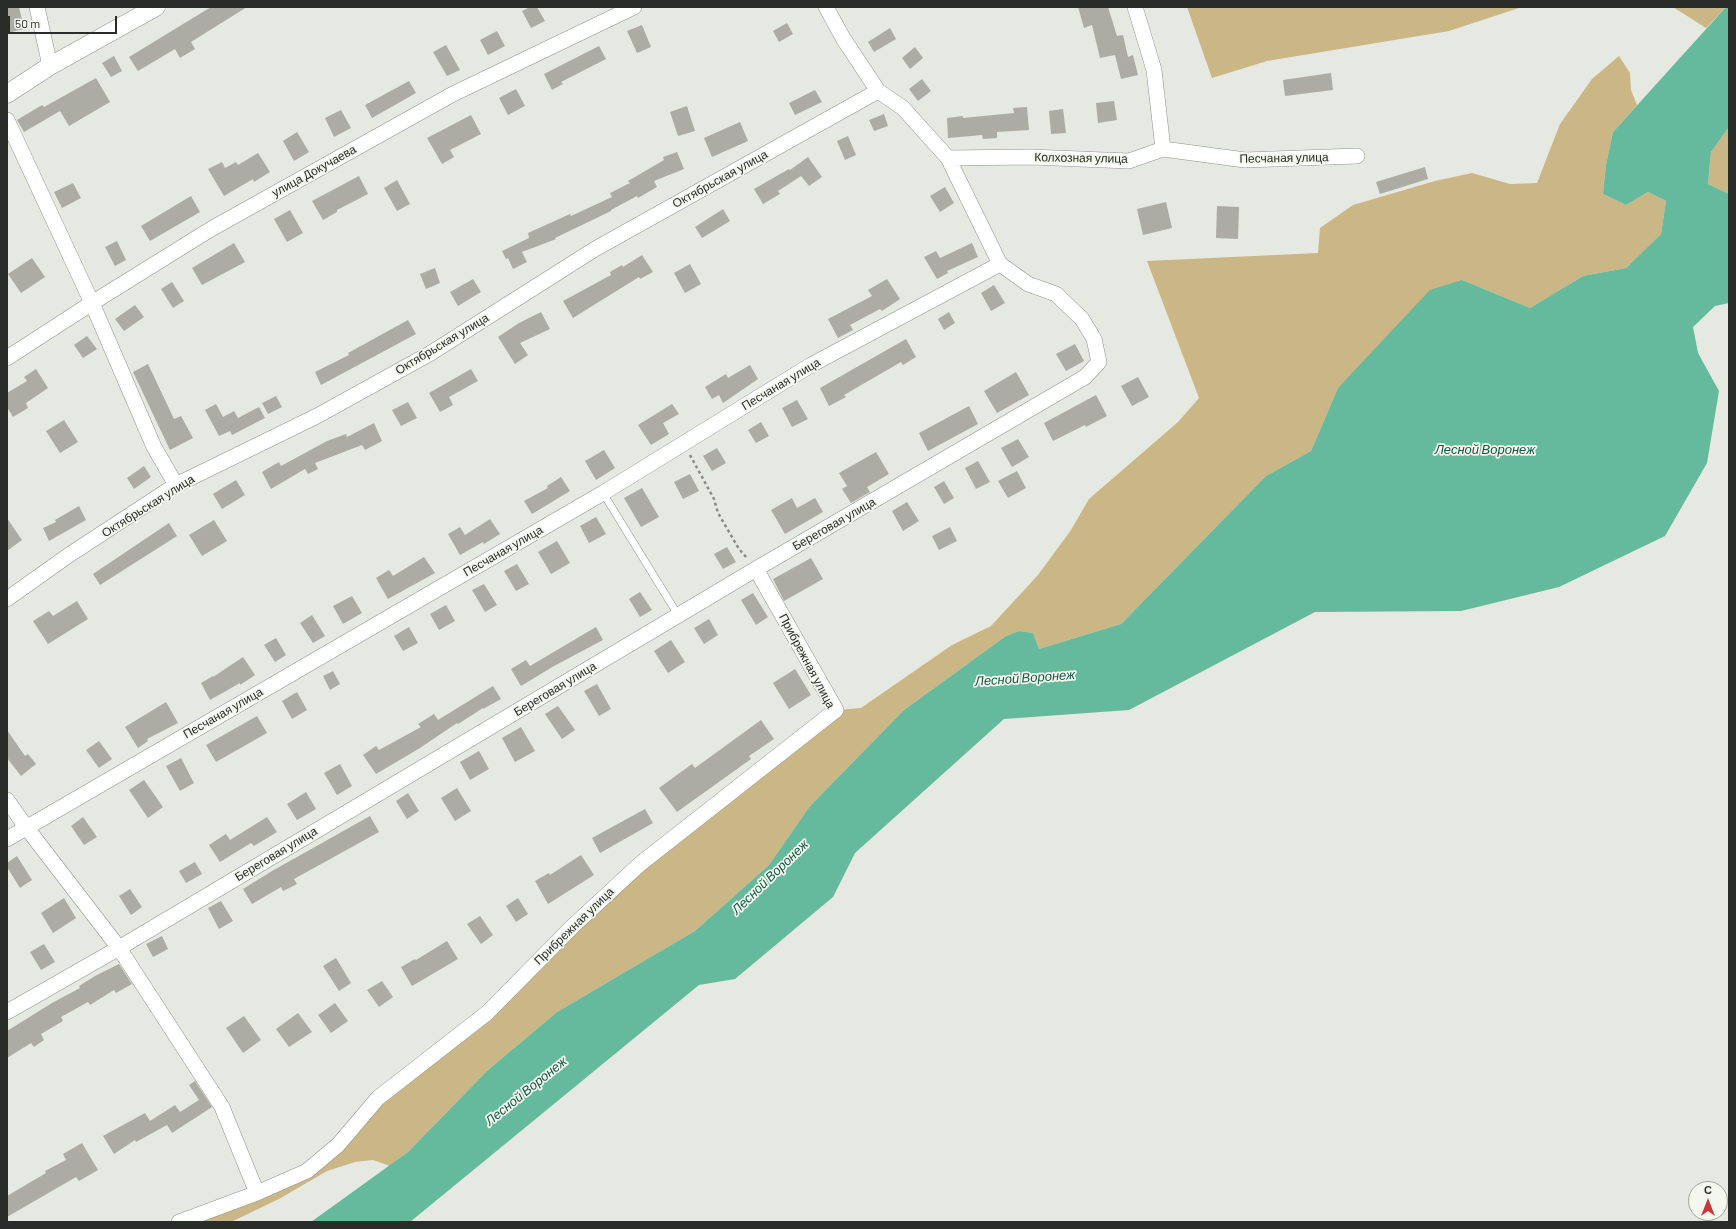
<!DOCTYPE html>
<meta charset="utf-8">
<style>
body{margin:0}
#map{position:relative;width:1736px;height:1229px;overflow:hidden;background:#e5e9e1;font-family:Barlow,sans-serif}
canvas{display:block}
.frame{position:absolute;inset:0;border:8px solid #2a2c29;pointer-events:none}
.north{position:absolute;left:1688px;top:1181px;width:40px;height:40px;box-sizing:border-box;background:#f3f7ee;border:1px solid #a3a69f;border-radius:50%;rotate:0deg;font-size:11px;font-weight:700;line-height:16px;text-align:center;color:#2a2c29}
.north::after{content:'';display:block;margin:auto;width:14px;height:18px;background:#c73837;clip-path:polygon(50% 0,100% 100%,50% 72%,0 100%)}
.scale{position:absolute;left:8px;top:16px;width:109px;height:18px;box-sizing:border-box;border:2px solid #2a2c29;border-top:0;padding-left:5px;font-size:12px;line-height:14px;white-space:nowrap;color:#2a2c29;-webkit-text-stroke:3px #f3f7ee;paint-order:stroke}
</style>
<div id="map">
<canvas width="1736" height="1229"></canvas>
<div class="frame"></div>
<div class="north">С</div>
<div class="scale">50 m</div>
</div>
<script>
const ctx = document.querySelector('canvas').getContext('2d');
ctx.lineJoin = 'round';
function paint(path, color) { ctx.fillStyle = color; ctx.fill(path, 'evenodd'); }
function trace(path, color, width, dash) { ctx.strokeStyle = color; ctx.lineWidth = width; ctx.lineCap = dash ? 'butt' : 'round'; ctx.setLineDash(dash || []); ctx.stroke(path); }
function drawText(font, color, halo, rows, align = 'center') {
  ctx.font = font + ' Barlow,sans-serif'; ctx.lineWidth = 3.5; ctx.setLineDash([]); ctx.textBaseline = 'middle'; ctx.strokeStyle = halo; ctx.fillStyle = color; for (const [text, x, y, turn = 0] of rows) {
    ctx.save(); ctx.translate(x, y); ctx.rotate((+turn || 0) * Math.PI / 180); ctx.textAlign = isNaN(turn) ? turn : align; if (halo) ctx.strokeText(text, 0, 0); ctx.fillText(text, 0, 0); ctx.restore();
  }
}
paint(new Path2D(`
 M1187,7H1522L1449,31L1267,61L1212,78Z
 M1673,7H1726L1706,28Z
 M1619,56L1630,73L1631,90L1637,105L1613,132L1606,165L1603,194L1626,205L1648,192L1666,201L1661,234L1626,268L1583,276L1530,308L1462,280L1338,388L1311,451L1266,476L1121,624L1039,649L1033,633L1019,631L1006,636L904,710L810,806L769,865L695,931L557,1012L488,1070L408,1152L390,1166L373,1160L355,1162L327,1171L279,1199L231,1222H179L307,1171L378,1098L487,1013L574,925L836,710L861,708L952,645L991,626L1038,575L1071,530L1089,499L1178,422L1199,398L1147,261L1318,253L1320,228L1353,205L1435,181L1472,173L1510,184L1537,183L1560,124L1592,79Z
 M1729,127V194L1708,184L1711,152Z`), '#cbb685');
paint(new Path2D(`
 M1726,7H1729V127L1711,152L1708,184L1729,194V303L1715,306L1693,327L1698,353L1719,391L1707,463L1665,536L1559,587L1461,611L1315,612L1129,710L1004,719L855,853L833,897L735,979L699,985L410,1222H311L408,1152L488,1070L557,1012L695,931L769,865L810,806L904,710L1006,636L1019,631L1033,633L1039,649L1121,624L1266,476L1311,451L1338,388L1430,290L1462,280L1530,308L1583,276L1626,268L1661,234L1666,201L1648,192L1626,205L1603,194L1606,165L1613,132Z`), '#65b99d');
paint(new Path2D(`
 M7,7H19L24,29L7,33Z
 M211,7H247L191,42L195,49L180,58L175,49L138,71L129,57Z
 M530,7H537L545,21L531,28L522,11Z
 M1078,7H1108L1117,36L1123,35L1128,57L1133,55L1138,75L1121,79L1115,55L1100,58L1092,25L1084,28Z
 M787,23L793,34L779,42L773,31Z
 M642,25L651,47L637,53L627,31Z
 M890,28L896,39L874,52L868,42Z
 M497,31L505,46L488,55L480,40Z
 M446,45L460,70L447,76L433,52Z
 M599,46L606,59L561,82L563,84L552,90L544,74Z
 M915,47L923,58L910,69L902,58Z
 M114,56L122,71L111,77L102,63Z
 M1331,73L1333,90L1285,96L1283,80Z
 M96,78L110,102L69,126L60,111L24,132L17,120L42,105L44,107Z
 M922,79L931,91L918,101L909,89Z
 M409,81L416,93L372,118L365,105Z
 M516,89L525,106L508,115L499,98Z
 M815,90L822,102L795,115L789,103Z
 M1114,101L1117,120L1098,123L1096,103Z
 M687,106L695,131L678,136L670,112Z
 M1027,107L1029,130L997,132V138L983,139L982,135L948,138L947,118L963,116V118L1014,113L1013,108Z
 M1063,109L1066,133L1051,134L1049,111Z
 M341,110L351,128L334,137L325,118Z
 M884,114L888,126L874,131L869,120Z
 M471,115L481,134L450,150L454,157L442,164L427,138Z
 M740,122L748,141L712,157L704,138Z
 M297,132L309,152L294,161L283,141Z
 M848,136L856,155L845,160L837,141Z
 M677,152L684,169L654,181L657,187L638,198L637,196L611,210V211L555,238L556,239L522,252L527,262L513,269L508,258L506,259L502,251L529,238L528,233L570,214L571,216L612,197L610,193L630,183L628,181L664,160L663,157Z
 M258,153L270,172L254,182L253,179L224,196L208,169L222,162L225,168L236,162L238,165Z
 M808,157L822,177L809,186L801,176L778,191L780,194L763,204L754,189L789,169L790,170Z
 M1425,167L1428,179L1380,194L1376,182Z
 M359,176L368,194L337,210V212L323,220L312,201Z
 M397,180L410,204L397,211L384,188Z
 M73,183L81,198L62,208L54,192Z
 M945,187L954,203L940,212L930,196Z
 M191,196L200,212L150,241L141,226Z
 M1166,202L1172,228L1143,235L1137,209Z
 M1217,206L1239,207L1238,239L1216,238Z
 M723,209L730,221L702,238L695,227Z
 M290,210L303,233L287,242L274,219Z
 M117,241L126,260L115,266L105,247Z
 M234,243L245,262L202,285L192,268Z
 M972,243L978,257L947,271L948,273L937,279L924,257L936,251L940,258Z
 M642,255L653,272L640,279L639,277L573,318L563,301L611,275L610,272L622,265L623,267Z
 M32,258L45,277L21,293L8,274Z
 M690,264L701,284L685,293L674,273Z
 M435,268L440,283L426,289L420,274Z
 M473,279L481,292L458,306L450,292Z
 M887,279L900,299L882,311L880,309L850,325L853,330L838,338L828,319L872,296L868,290Z
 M172,282L184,301L173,308L161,289Z
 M994,285L1005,303L991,311L981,293Z
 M135,305L144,317L124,331L115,319Z
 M541,312L550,329L520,343L528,355L515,364L498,337L519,323Z
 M949,312L955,323L944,330L938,319Z
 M408,320L416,334L321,385L315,372L349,355L348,353Z
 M87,336L97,349L83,358L74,345Z
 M906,339L916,357L903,365L901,362L844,395L846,397L829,406L820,388Z
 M1075,344L1084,361L1066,371L1056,354Z
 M148,364L174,419L181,416L193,438L170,450L133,372Z
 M750,365L758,379L723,403L719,395L712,399L705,387L726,374L728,378Z
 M36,369L48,388L26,403L28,408L13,417L7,407V393L27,381L24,377Z
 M471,369L478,381L449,397L453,405L440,412L429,393Z
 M1016,372L1029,395L997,413L984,391Z
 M1138,377L1149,397L1132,406L1121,386Z
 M1096,395L1107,416L1086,427L1085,425L1053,441L1044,423Z
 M276,396L282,407L268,414L262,403Z
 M797,400L808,419L792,427L782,408Z
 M408,402L417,418L401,426L392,410Z
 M216,404L223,417L234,411L238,418L259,407L265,418L232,435L230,431L219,436L205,410Z
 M672,404L679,414L663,423L669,434L651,445L638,425Z
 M969,406L978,424L928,451L919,433Z
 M64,420L78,442L60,453L46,431Z
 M761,422L769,436L756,443L748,430Z
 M374,423L382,441L365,450L362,445L315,463L318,469L308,474L305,469L271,489L262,472L279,462L281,466L327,441L346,434L347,437Z
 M1018,439L1029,457L1012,467L1001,448Z
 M717,448L726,463L712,471L703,456Z
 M604,450L615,468L596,480L585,461Z
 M876,452L889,474L867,487L870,492L851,503L842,489L847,486L839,473Z
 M978,461L990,482L976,489L965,468Z
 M144,466L151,477L134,489L127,478Z
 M1017,471L1026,488L1008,498L998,481Z
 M690,474L699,491L683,499L674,482Z
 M561,477L570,491L532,514L524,501L548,488L547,486Z
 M236,480L245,495L222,509L213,494Z
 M944,481L954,498L944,504L934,487Z
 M642,488L659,517L641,527L624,498Z
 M792,498L797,508L815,498L823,512L785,534L771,510Z
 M907,502L919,521L903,531L892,511Z
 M79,506L86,520L49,541L43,528L56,522L55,520Z
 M596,517L606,534L589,543L580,526Z
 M7,518L22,540L7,551Z
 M490,519L500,534L484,544L483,542L460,555L448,534L460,527L465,535Z
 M214,520L227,541L202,556L189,535Z
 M169,523L177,536L100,585L93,574Z
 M950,527L957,541L939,550L932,536Z
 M557,541L570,563L551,574L538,552Z
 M727,547L736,562L723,569L714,554Z
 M424,557L435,573L388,599L376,578L389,570L393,576Z
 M811,558L823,579L784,601L773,579Z
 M517,564L529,584L516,591L504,571Z
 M484,584L497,605L485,612L472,590Z
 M640,592L652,610L640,617L629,599Z
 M753,593L768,617L756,625L741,600Z
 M352,596L362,613L343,624L333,606Z
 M77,601L88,619L48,644L33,621L49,611L53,616Z
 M446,605L455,621L439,630L430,614Z
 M312,615L325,636L313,643L300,623Z
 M709,619L718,635L704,644L694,628Z
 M409,627L418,643L403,651L394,636Z
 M596,627L603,640L554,666L521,686L511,669L526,660L530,666Z
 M276,638L286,655L275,662L264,645Z
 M671,640L685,662L668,673L654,651Z
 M243,657L255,675L240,685V683L210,700L201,683L213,676V677Z
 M795,669L811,695L789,709L773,683Z
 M333,671L340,684L330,690L323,676Z
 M597,684L611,709L599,716L584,691Z
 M493,686L501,699L483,709V708L458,724L457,723L420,748L376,774L363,755L376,746L379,750L421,727L418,724L434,714L438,720Z
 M297,692L307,710L292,719L282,701Z
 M166,702L178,723L147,739L148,741L138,748L125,727Z
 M558,706L575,730L562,739L545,714Z
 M257,716L267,733L216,762L206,745Z
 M761,720L774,739L749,756L751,759L677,812L659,788L692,764L695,768Z
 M521,727L535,751L515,762L502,738Z
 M7,730L25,756L28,754L36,764L21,776L7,758Z
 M99,741L112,759L99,768L86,750Z
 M479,751L489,769L470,780L460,762Z
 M181,758L194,783L180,791L166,766Z
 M340,764L352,786L337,795L324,773Z
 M144,780L163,807L148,818L129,790Z
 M457,788L471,811L455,821L441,798Z
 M306,792L316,809L297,820L287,804Z
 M408,793L419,811L407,819L396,801Z
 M645,809L653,823L600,853L592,838Z
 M370,816L379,832L294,879L297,884L283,891L281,887L252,904L243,889L272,871Z
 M83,817L97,837L84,845L71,826Z
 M267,817L277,832L254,846L251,843L220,862L209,845L226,834L230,840Z
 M581,855L594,875L548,904L535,881L549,873L550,875Z
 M17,856L32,880L20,888L7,867V863Z
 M195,862L202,874L186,883L179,871Z
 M130,889L142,907L131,915L119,896Z
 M64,898L76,918L53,933L41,913Z
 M518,898L528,914L516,922L506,906Z
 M221,901L233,921L219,929L208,908Z
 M480,916L493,935L481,944L467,924Z
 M162,936L168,949L153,957L146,944Z
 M447,941L458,959L412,986L401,967L415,959L416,960Z
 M44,944L55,962L41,970L30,952Z
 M336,958L351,983L339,991L323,966Z
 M119,964L132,984L116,993L114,990L90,1005L88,1002L61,1017L63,1021L41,1034L44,1040L34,1047L31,1043L7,1058V1031L52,1003L80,988L79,986L95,976Z
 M382,981L393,997L379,1007L367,990Z
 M335,1003L348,1021L331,1033L318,1015Z
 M298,1013L312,1032L289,1047L276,1029Z
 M244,1016L261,1040L243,1053L226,1028Z
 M195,1081L212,1107L172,1133L167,1125L136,1142L135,1140L114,1154L103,1136L145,1113L150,1121L175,1105L180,1112L199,1100L189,1085Z
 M82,1143L98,1170L79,1181L76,1177L7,1217V1196L46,1173L45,1171L66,1160L63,1154Z`), '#acaca4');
const service = new Path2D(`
 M603,493L678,615`);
const minor = new Path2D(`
 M37,7L50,66
 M7,120L92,303L154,447L176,485
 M1163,149L1245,160L1357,156
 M948,158L1031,157L1129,161L1163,149L1154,70L1135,7
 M7,358L92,303L211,229L453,94L634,7
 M7,599L69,555L176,485L317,416L431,353L595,249L878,91
 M7,800L26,827L119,948L222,1107L257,1193
 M7,839L603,493L811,365L1000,264
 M7,1012L119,948L756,569L1085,377L1099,362L1094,339L1082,319L1056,294L1028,284L1000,264L948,158L903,108L878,91L843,38L826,7
 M179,1222L257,1193L307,1171L338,1145L378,1098L487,1013L574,925L640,864L836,710L756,569`);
const tertiary = new Path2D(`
 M7,94L50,66L156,7`);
trace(service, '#90948c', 8);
trace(minor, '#90948c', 16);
trace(tertiary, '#90948c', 19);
trace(new Path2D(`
 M690,455L714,499L718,513L739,549L747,558`), '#898c86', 2.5, [3, 3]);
trace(service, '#fff', 7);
trace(minor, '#fff', 15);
trace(tertiary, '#fff', 18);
drawText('12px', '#2a2c29', '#f3f7ee', [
 ["Колхозная улица",1081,158,1],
 ["Песчаная улица",1284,158,-1],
 ["улица Докучаева",314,171,-29],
 ["Октябрьская улица",720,179,-29],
 ["Октябрьская улица",442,344,-31],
 ["Песчаная улица",781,384,-31],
 ["Октябрьская улица",148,506,-32],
 ["Береговая улица",834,524,-30],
 ["Песчаная улица",503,551,-30],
 ["Прибрежная улица",807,661,62],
 ["Береговая улица",555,689,-31],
 ["Песчаная улица",223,713,-30],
 ["Береговая улица",276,854,-31],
 ["Прибрежная улица",574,926,-44]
]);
drawText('italic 13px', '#115744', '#f3f7ee', [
 ["Лесной Воронеж",1485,450],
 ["Лесной Воронеж",1025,678,-4],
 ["Лесной Воронеж",770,877,-44],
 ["Лесной Воронеж",526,1091,-39]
]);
</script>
